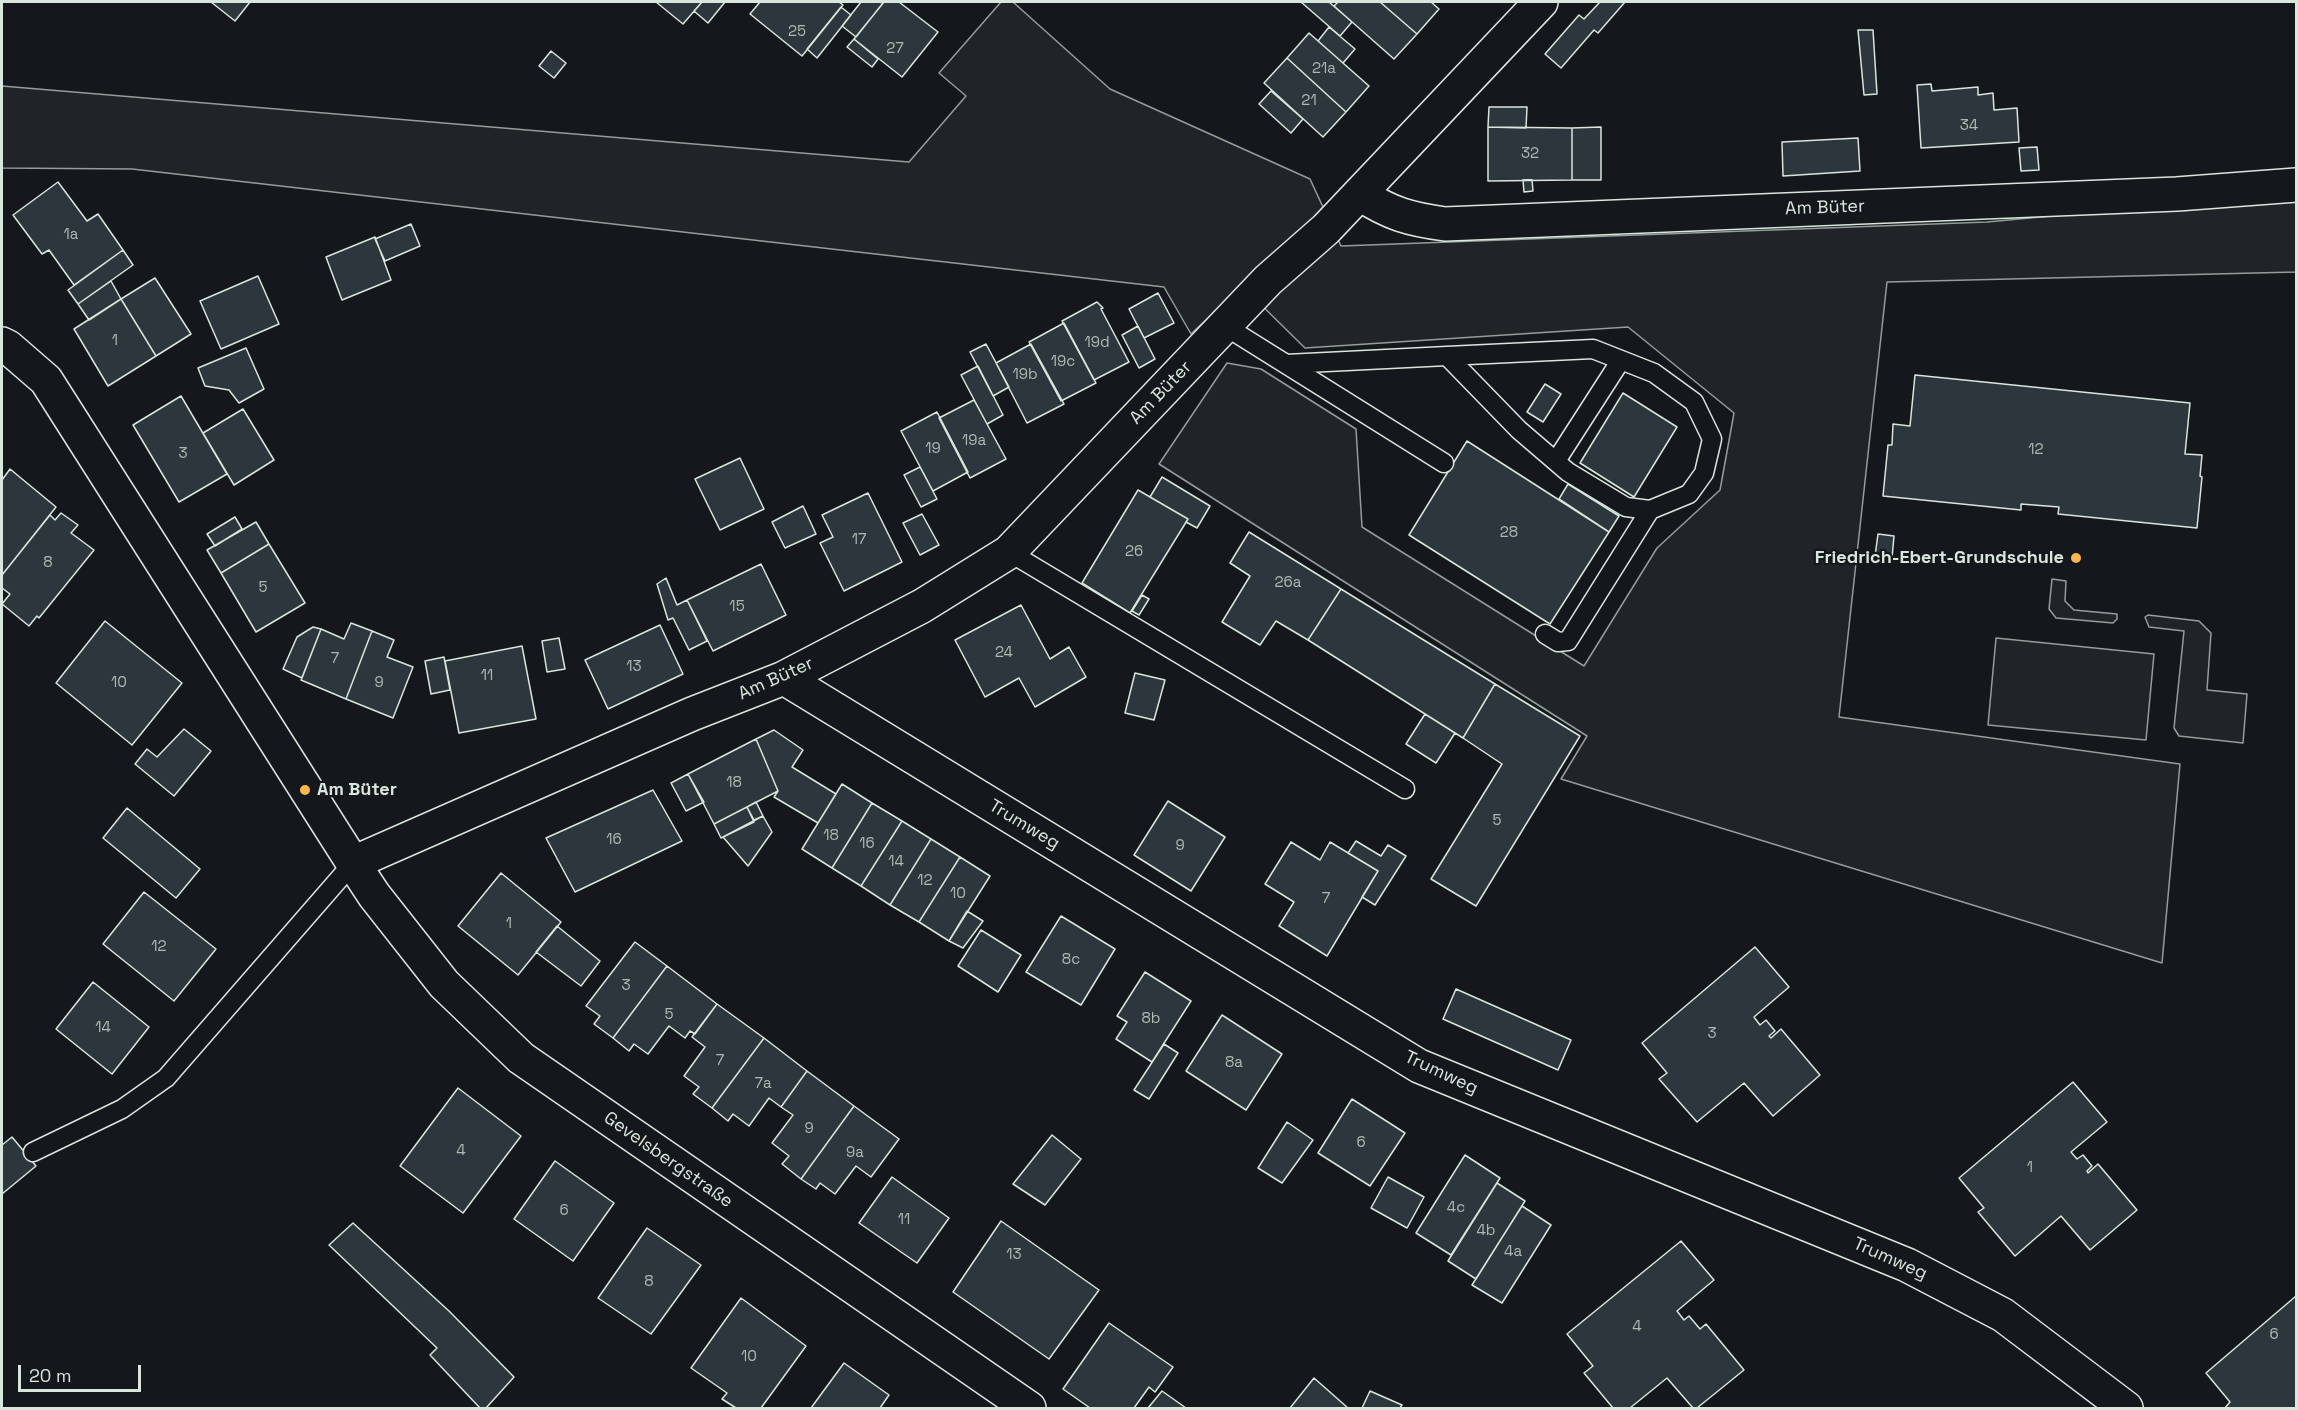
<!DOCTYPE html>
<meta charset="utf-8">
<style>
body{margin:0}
#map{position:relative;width:2298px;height:1410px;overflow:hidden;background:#14181c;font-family:"Space Grotesk",sans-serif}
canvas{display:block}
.frame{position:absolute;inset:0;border:3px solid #d8e6dc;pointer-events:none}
.scale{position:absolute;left:18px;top:1365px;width:123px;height:27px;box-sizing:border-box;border:3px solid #d8e6dc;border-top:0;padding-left:8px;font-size:18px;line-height:21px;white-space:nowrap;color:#d8e6dc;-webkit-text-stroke:4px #14181c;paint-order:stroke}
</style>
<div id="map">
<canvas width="2298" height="1410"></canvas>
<div class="frame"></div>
<div class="scale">20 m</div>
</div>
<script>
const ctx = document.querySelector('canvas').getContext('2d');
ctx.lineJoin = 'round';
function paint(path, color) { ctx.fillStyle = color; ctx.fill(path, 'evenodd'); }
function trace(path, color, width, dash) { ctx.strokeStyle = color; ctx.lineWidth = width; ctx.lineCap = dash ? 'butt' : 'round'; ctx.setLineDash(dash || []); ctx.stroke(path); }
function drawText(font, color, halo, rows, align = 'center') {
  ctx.font = font + ' "Space Grotesk",sans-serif'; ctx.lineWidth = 4.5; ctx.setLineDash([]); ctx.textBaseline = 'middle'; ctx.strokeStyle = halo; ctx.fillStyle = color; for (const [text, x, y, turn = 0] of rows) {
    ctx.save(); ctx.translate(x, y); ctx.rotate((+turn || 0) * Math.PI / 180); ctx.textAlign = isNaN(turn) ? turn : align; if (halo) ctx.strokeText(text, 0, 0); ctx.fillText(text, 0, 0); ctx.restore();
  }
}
const green = new Path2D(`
 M1001,2H1013L1110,89L1310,179L1341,246L1987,222L2296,193V272L1887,282L1839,717L2180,764L2162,963L1561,779L1587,736L1159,464L1227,363L1261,369L1356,429L1362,527L1584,666L1657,548L1720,490L1734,413L1628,327L1305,348L1242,286L1191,334L1164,287L132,169L2,168V86L909,162L966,96L939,73Z
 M2052,579L2066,581L2065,601L2074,610L2117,614V619L2113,623L2056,618L2049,609Z
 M2148,615L2199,621L2211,633L2207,690L2247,694L2243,743L2179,736L2174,728L2184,631L2149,627L2145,617Z
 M1996,638L2154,654L2146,740L1988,725Z`);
paint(green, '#202428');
trace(green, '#939e99', 1.5);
const building = new Path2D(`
 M211,2H250L235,21Z
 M656,2H702L683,24Z
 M702,2H725L708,23L694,11Z
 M760,2H839L843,5L802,56L750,14Z
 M861,2H880L883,3L856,37L842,26Z
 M884,2H899L938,32L902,77L854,39Z
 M1301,2H1329L1352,22L1340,36Z
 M1338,2H1380L1417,34L1394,59L1334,6Z
 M1380,2H1431L1439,9L1417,34Z
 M1600,2H1625L1598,33L1594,30L1561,68L1545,54L1579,15L1584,19Z
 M841,7L851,15L817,58L807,49Z
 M1329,27L1355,49L1343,63L1318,41Z
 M1858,30H1873L1877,94L1864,95Z
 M1309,33L1369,86L1346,112L1287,58Z
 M854,39L878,59L872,67L847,47Z
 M551,51L566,63L554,78L539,66Z
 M1287,58L1346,112L1323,137L1264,83Z
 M1931,84L1932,91L1978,87V95L1993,93L1994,110L2017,108L2019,142L1921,148L1917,85Z
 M1271,91L1303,119L1291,133L1259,104Z
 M1489,107H1527L1526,128L1488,127Z
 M1488,127L1572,128V180L1488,181Z
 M1601,127V180H1572V128Z
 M1858,138L1860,171L1783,176L1782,142Z
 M2037,147L2039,170L2021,171L2019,148Z
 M1523,180H1532L1533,191L1524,192Z
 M58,182L87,221L98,214L123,250L74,285L49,250L42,254L13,215Z
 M411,224L420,246L385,261L375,239Z
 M375,237L391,280L342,300L326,257Z
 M123,250L133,265L78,304L68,290Z
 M258,276L279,324L221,349L200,301Z
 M155,278L191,334L156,356L121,299Z
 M111,281L121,299L89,320L78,304Z
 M1158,293L1174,323L1144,338L1129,309Z
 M121,299L156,356L108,386L74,329Z
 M1097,302L1103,308L1101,309L1129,362L1094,380L1062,321Z
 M1064,323L1096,383L1061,401L1029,342Z
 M1138,326L1155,359L1139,368L1122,335Z
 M986,344L1009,387L993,396L970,352Z
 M1031,344L1064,404L1027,423L996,363Z
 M246,348L264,389L239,403L229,390L205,386L198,368Z
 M978,366L1003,415L987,424L961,375Z
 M1915,375L2190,403L2185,454L2202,455L2200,476L2202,477L2197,528L2058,514L2059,507L2021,504V510L1883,496L1888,445H1892L1893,424L1910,426Z
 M1545,384L1561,394L1543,422L1527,412Z
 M1623,393L1677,427L1634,497L1580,463Z
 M181,396L227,474L179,502L133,425Z
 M974,400L1006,459L970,478L939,418Z
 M243,409L274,460L234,485L203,433Z
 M937,412L968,472L933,491L901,431Z
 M1467,441L1609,532L1550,624L1409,535Z
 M740,458L764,509L720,530L695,479Z
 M920,467L937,499L921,507L904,475Z
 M10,469L56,507L2,575V480Z
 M1162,477L1210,506L1197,528L1186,522L1188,519L1150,497Z
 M1568,484L1619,516L1609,532L1559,499Z
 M1138,490L1188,519L1130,613L1082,583Z
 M868,493L902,562L844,591L820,543L833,537L822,515Z
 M803,506L816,534L785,548L772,522Z
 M61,513L78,525L71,533L94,550L39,618L37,616L29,626L2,604L10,594L2,588V575L50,515L55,520Z
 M922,514L939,545L920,555L903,523Z
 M235,517L242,529L215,546L207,534Z
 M256,522L269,544L221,573L207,550Z
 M1249,532L1341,589L1308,640L1276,621L1260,645L1222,622L1250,576L1230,563Z
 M1878,534L1894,536L1892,558L1875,556Z
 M269,544L305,603L256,632L221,573Z
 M761,564L786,615L713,651L687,600Z
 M666,578L677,605L687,600L707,641L689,650L673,618L668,620L657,584Z
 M1341,589L1495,684L1463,738L1308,640Z
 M1142,595L1149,599L1139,615L1132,611Z
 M1021,605L1050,659L1069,647L1086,677L1035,707L1019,678L985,697L955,640Z
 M105,621L182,683L132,745L56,683Z
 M351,623L372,631L346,699L301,680L321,629L344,639Z
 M660,625L683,674L608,709L585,660Z
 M313,627L321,629L302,678L283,669L297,637Z
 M372,631L394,640L387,657L413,667L393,718L346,699Z
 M559,638L565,669L547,672L542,641Z
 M522,646L536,719L459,733L445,661Z
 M444,657L450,690L431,694L425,661Z
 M1135,673L1165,680L1154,720L1125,713Z
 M1495,684L1580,736L1476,906L1431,879L1502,764L1463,738Z
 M1425,714L1455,733L1436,763L1406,744Z
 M184,729L211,751L174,796L135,764L147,749L157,757Z
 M774,730L803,750L792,767L836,794L818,823L774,797L778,791L756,739Z
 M756,739L778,791L714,824L688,774Z
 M688,774L704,802L686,811L671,783Z
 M842,784L872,803L832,868L802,849Z
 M653,790L682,841L575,892L546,838Z
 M1168,801L1225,837L1191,891L1134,855Z
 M756,802L763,816L754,820L747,807Z
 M872,803L902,821L861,886L832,868Z
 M747,807L754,822L721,838L714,824Z
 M127,808L200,869L176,898L103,838Z
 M763,816L772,832L748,866L723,837Z
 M902,821L931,839L890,905L861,886Z
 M931,839L960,857L919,922L890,905Z
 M1356,841L1381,856L1388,845L1406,856L1375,905L1362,897L1378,871L1348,853Z
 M1291,842L1320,860L1330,842L1378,871L1327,956L1279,926L1294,902L1265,884Z
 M960,857L990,876L949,941L919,922Z
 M501,873L561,922L518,975L458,926Z
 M144,892L216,949L174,1001L103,944Z
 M967,911L983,921L963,948L949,941Z
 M1061,916L1115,949L1081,1005L1026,972Z
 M557,926L600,961L581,986L536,952Z
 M981,930L1021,955L998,992L958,966Z
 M635,942L667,966L613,1038L594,1024L600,1016L586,1006Z
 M1755,947L1789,987L1754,1017L1760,1025L1766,1020L1775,1031L1769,1036L1771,1038L1781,1029L1820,1075L1773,1116L1744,1083L1697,1122L1659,1079L1667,1073L1642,1043Z
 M667,966L717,1004L695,1034L690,1031L685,1038L669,1026L648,1054L634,1044L629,1051L613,1038Z
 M1145,972L1191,1001L1152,1062L1116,1039L1127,1022L1117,1016Z
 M93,982L149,1027L112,1074L56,1029Z
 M1456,989L1571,1040L1558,1070L1443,1019Z
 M717,1004L764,1038L712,1108L693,1094L699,1087L684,1076L705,1047L692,1037Z
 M1222,1015L1282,1054L1246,1110L1186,1071Z
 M764,1038L807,1071L781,1107L769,1098L749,1126L733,1114L728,1121L712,1108Z
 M1164,1044L1178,1053L1149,1099L1134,1090Z
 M807,1071L854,1106L801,1179L782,1164L789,1156L772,1143L793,1115L781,1107Z
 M2073,1082L2107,1122L2071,1152L2077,1159L2083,1155L2092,1166L2087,1171L2088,1173L2098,1164L2137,1210L2090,1250L2061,1216L2015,1256L1978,1212L1984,1208L1959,1178Z
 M458,1088L521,1136L463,1213L400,1166Z
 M1352,1099L1405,1133L1370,1186L1318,1153Z
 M854,1106L899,1139L871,1177L856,1166L835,1194L820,1183L816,1189L801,1179Z
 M1287,1122L1313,1140L1282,1183L1258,1168Z
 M1052,1135L1081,1159L1045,1205L1013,1184Z
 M12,1137L36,1166L2,1194V1145Z
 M1465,1155L1500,1178L1451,1255L1416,1233Z
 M555,1161L614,1203L573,1261L514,1219Z
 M892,1177L949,1218L917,1263L859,1223Z
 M1388,1177L1424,1197L1407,1228L1371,1208Z
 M1497,1183L1525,1201L1476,1279L1448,1261Z
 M1522,1206L1551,1225L1502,1303L1472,1285Z
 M1001,1221L1099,1290L1049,1359L953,1292Z
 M353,1223L449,1311L514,1377L486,1408H480L430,1355L437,1348L329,1245Z
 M647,1228L701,1265L651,1334L598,1298Z
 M1681,1241L1714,1280L1677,1311L1684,1320L1689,1316L1700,1329L1706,1324L1744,1370L1697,1408H1693L1667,1378L1630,1408H1613L1584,1373L1593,1366L1567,1334Z
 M2296,1296V1408H2225L2230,1402L2206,1373Z
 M741,1298L806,1346L761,1408H736L722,1399L727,1393L691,1368Z
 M1109,1323L1173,1367L1155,1392L1149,1387L1134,1408H1090L1063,1389Z
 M844,1363L889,1395L880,1408H811Z
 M1314,1378L1348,1408H1290Z
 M1162,1391L1186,1408H1148Z
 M1370,1391L1402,1405L1400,1408H1362Z`);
paint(building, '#2c363c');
trace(building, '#d8e6dc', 1.5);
const service = new Path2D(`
 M1225,326L1444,463
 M1286,364L1447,356L1593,349L1654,373L1694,402L1712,439L1704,473L1689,494L1650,510L1626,507L1568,472L1519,430L1447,356
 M1556,461L1621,360
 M1009,552L1405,789
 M1545,634L1558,642L1568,641L1650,510
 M33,1152L122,1109L166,1078L353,863`);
const minor = new Path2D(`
 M1360,194C1391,214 1409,219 1445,224L2177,194L2296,185
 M2,344L8,347L46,380L353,863L374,895L444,984L521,1058L1029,1408
 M784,678L1419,1066L1907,1265L2003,1315L2126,1408
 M353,863L692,714L784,678L922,606L1009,552L1268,280L1326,229L1541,2`);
trace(service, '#d8e6dc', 21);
trace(minor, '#d8e6dc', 36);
trace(service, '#14181c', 18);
trace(minor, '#14181c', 33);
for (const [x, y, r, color] of [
 [2076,558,6,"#ffb74d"],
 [305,790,6,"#ffb74d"]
]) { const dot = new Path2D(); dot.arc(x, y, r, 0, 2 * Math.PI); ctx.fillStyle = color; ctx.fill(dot); trace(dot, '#14181c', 2); }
drawText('15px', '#adbab4', null, [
 ["25",797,32],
 ["27",895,49],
 ["21a",1324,69],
 ["21",1309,101],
 ["34",1969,126],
 ["32",1530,154],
 ["1a",71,235],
 ["1",115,341],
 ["19d",1097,343],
 ["19c",1063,362],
 ["19b",1025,375],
 ["19a",974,441],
 ["19",933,449],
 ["12",2036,450],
 ["3",183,454],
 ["28",1509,533],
 ["17",859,540],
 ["26",1134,552],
 ["8",48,563],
 ["26a",1288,583],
 ["5",263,588],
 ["15",737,607],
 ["24",1004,653],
 ["7",335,659],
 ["13",634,667],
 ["11",487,676],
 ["10",119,683],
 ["9",379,683],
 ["18",734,783],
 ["5",1497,821],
 ["18",831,836],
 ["16",614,840],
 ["16",867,844],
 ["9",1180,846],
 ["14",896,862],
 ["12",925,881],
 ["10",958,894],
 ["7",1326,899],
 ["1",509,924],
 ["12",159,947],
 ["8c",1071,960],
 ["3",626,986],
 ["5",669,1015],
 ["8b",1151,1019],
 ["14",103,1028],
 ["3",1712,1034],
 ["7",720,1061],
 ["8a",1234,1063],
 ["7a",763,1084],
 ["9",809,1129],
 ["6",1361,1143],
 ["4",461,1151],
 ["9a",855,1153],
 ["1",2030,1168],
 ["4c",1456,1208],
 ["6",564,1211],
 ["11",904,1220],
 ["4b",1486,1231],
 ["4a",1513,1252],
 ["13",1014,1255],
 ["8",649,1282],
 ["4",1637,1327],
 ["6",2274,1335],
 ["10",749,1357]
]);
drawText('18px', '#d8e6dc', '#14181c', [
 ["Am Büter",1825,208,-2],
 ["Am Büter",1161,393,-46],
 ["Am Büter",776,679,-24],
 ["Trumweg",1024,825,31],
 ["Trumweg",1441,1073,25],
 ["Gevelsbergstraße",668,1160,35],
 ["Trumweg",1890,1259,24]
]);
drawText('bold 18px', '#d8e6dc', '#14181c', [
 ["Friedrich-Ebert-Grundschule",2064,558],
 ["Am Büter",317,790,"left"]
], 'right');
</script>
